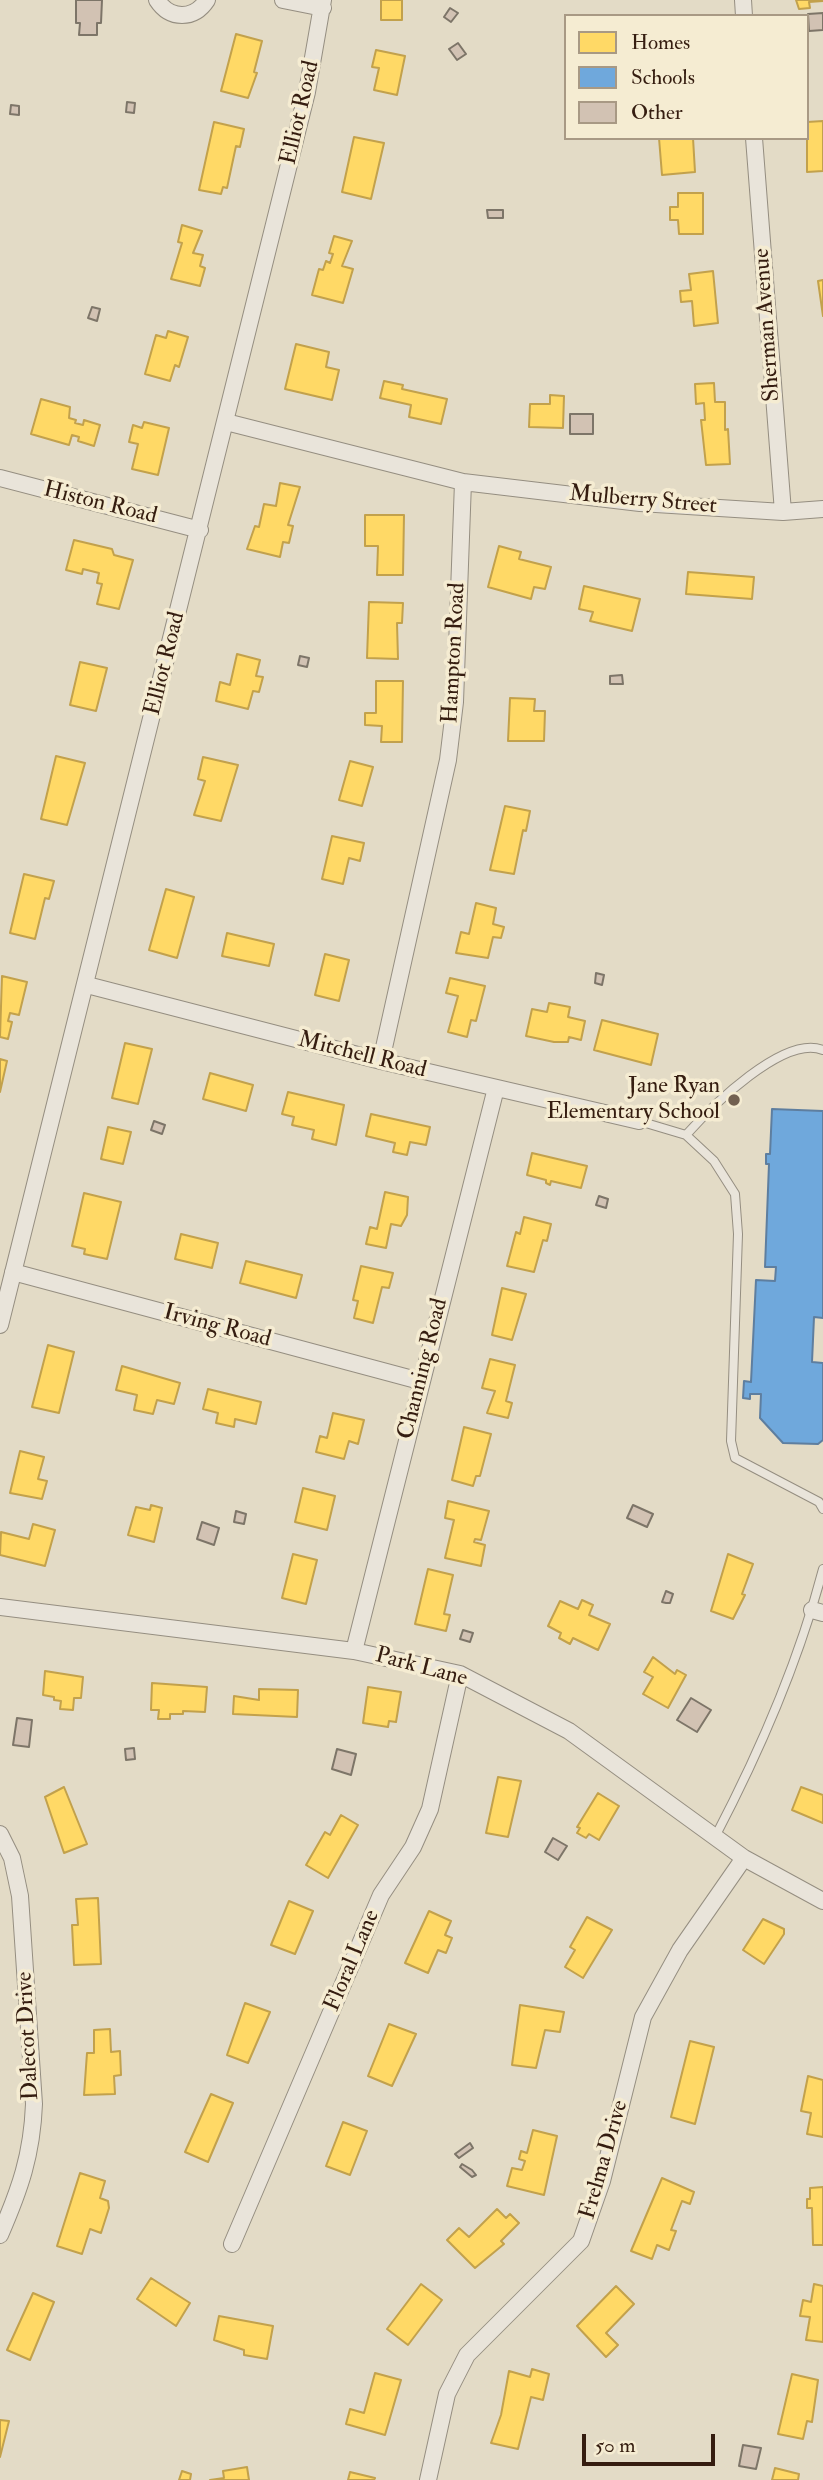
<!DOCTYPE html>
<style>
body{margin:0}
#map{position:relative;width:823px;height:2480px;overflow:hidden;background:#e3dbc6;font-family:"IM FELL Double Pica",serif}
canvas{display:block}
.legend{position:absolute;left:564px;top:14px;width:245px;height:126px;box-sizing:border-box;background:#f5ecd2;border:2px solid #a89984;margin:0;padding:9px 12px;list-style:none;font-size:21px;color:#351d10}
.legend li{display:flex;align-items:center;gap:14px;height:35px}
.legend b{width:35px;border:2px solid #a89984}
.scale{position:absolute;left:582px;top:2434px;width:133px;height:32px;box-sizing:border-box;border:4px solid #351d10;border-top:0;padding-left:9px;font-size:21px;line-height:24px;white-space:nowrap;color:#351d10;-webkit-text-stroke:5px #f5ecd2;paint-order:stroke}
</style>
<div id="map">
<canvas width="823" height="2480"></canvas>
<ul class="legend">
<li><b style="height:19px;background:#ffd966"></b>Homes</li>
<li><b style="height:19px;background:#6fa8dc"></b>Schools</li>
<li><b style="height:19px;background:#d2c2b3"></b>Other</li>
</ul>
<div class="scale">50 m</div>
</div>
<script>
const ctx = document.querySelector('canvas').getContext('2d');
ctx.lineJoin = 'round';
function paint(path, color) { ctx.fillStyle = color; ctx.fill(path, 'evenodd'); }
function trace(path, color, width, dash) { ctx.strokeStyle = color; ctx.lineWidth = width; ctx.lineCap = dash ? 'butt' : 'round'; ctx.setLineDash(dash || []); ctx.stroke(path); }
function drawText(font, color, halo, rows, align = 'center') {
  ctx.font = font + ' "IM FELL Double Pica",serif'; ctx.lineWidth = 7; ctx.setLineDash([]); ctx.textBaseline = 'middle'; ctx.strokeStyle = halo; ctx.fillStyle = color; for (const [text, x, y, turn = 0] of rows) {
    ctx.save(); ctx.translate(x, y); ctx.rotate((+turn || 0) * Math.PI / 180); ctx.textAlign = isNaN(turn) ? turn : align; if (halo) ctx.strokeText(text, 0, 0); ctx.fillText(text, 0, 0); ctx.restore();
  }
}
const homes = new Path2D(`
 M381,0H402V20H381Z
 M796,0H823V1L809,2L810,8L799,9Z
 M236,34L262,41L254,72L257,73L248,98L221,91Z
 M376,50L405,56L397,95L374,90L379,68L372,67Z
 M823,121V171L807,172V122Z
 M214,122L244,129L240,147L236,146L227,188L223,187L221,194L199,190Z
 M354,137L384,143L371,199L342,192Z
 M659,138H693L695,172L662,175Z
 M678,193H703V234H679L678,220H670V207H678Z
 M182,225L202,231L193,253L203,255L200,266L205,268L200,286L171,279L182,243L178,242Z
 M334,236L352,241L342,266L353,269L343,303L312,295L319,269L323,270L326,261L330,263L333,254L329,253Z
 M713,271L718,323L694,326L692,301L681,302L680,291L691,290L689,274Z
 M823,280V316L818,281Z
 M168,331L188,337L179,367L175,365L170,381L145,374L156,335L166,338Z
 M296,344L329,352L326,367L339,370L332,400L285,389Z
 M384,381L403,385L402,389L447,399L441,424L409,417L411,405L380,398Z
 M714,383L715,402H725V430L728,429L730,464L706,465L701,420H705L704,403L696,404L695,384Z
 M550,395L564,396L563,428L529,427L530,404H550Z
 M41,399L70,407L69,418L76,420L75,423L83,425L84,420L100,425L94,446L78,441L79,437L72,435L69,445L31,434Z
 M144,422L169,428L158,475L132,469L138,444L129,442L133,425L142,428Z
 M280,483L300,487L288,525L293,526L289,543L283,542L280,557L247,549L255,526L259,527L264,504L276,506Z
 M365,515H404L403,575H377L378,546H365Z
 M74,540L112,549L114,555L133,560L119,609L97,604L102,584L97,583L99,573L83,569L82,574L66,570Z
 M499,546L521,552L519,559L551,567L545,589L534,587L531,599L488,587Z
 M688,572L754,577L752,599L686,594Z
 M584,586L640,599L632,631L590,621L593,612L579,609Z
 M369,602L403,603L402,623H397L398,659L367,658Z
 M237,654L260,660L256,676L263,677L259,692L253,691L248,709L216,701L220,682L230,685Z
 M80,662L107,668L96,711L70,705Z
 M376,681H403L402,742H381L382,726L365,725V713H376Z
 M510,698L535,699L534,711H545L544,741H508Z
 M56,756L85,763L67,825L41,819Z
 M203,757L238,765L221,821L194,815L205,781L198,779Z
 M350,761L373,767L362,806L339,800Z
 M505,806L530,811L526,831L523,830L514,874L490,870Z
 M332,836L364,843L360,861L349,858L343,884L322,879Z
 M24,874L54,881L49,899L45,898L35,939L10,933Z
 M166,889L194,897L177,958L149,950Z
 M476,903L496,908L493,924L504,927L501,938L493,937L488,958L456,953L461,932L469,934Z
 M227,933L274,944L269,966L222,956Z
 M325,954L349,960L339,1001L315,995Z
 M2,976L27,982L19,1015L10,1013L8,1021L12,1022L8,1039L0,1037Z
 M450,978L485,986L476,1021L471,1020L467,1037L448,1032L458,996L446,993Z
 M549,1003L570,1007L568,1017L585,1021L581,1040L569,1037L568,1042H554L526,1036L532,1009L547,1012Z
 M602,1020L658,1034L651,1065L594,1050Z
 M125,1043L152,1049L138,1104L112,1098Z
 M0,1059L7,1061L0,1092Z
 M210,1073L253,1085L246,1111L203,1099Z
 M288,1092L344,1105L336,1145L312,1139L314,1130L292,1125L294,1117L282,1114Z
 M371,1114L430,1127L426,1145L410,1142L407,1155L393,1152L395,1143L366,1136Z
 M108,1127L131,1132L123,1164L101,1159Z
 M532,1153L587,1166L581,1188L551,1181L550,1185L546,1183V1180L527,1175Z
 M385,1192L408,1197L407,1215L401,1226L391,1224L386,1248L366,1244L370,1227L377,1229Z
 M84,1193L121,1202L107,1259L84,1254L85,1249L72,1246Z
 M524,1217L551,1224L547,1241L543,1240L534,1272L507,1266L516,1232L520,1234Z
 M181,1234L218,1243L212,1268L175,1259Z
 M246,1261L302,1275L296,1298L240,1283Z
 M361,1266L393,1273L389,1288L382,1287L373,1323L354,1318L358,1301L353,1300Z
 M502,1288L526,1294L512,1340L492,1335Z
 M48,1345L74,1352L59,1413L32,1407Z
 M490,1359L515,1365L506,1401L512,1403L508,1418L487,1413L495,1391L482,1388Z
 M122,1366L180,1383L174,1404L157,1400L153,1414L134,1410L137,1395L116,1390Z
 M208,1389L261,1402L256,1424L235,1419L234,1427L216,1423L218,1413L203,1409Z
 M333,1413L364,1420L358,1444L349,1441L344,1459L316,1452L320,1436L327,1438Z
 M464,1427L491,1434L480,1476H476L473,1486L452,1480Z
 M20,1451L44,1457L38,1479L47,1481L42,1499L10,1493Z
 M303,1488L335,1496L327,1530L295,1522Z
 M448,1501L489,1511L481,1540L475,1539L474,1542L485,1545L481,1566L445,1558L454,1520L445,1518Z
 M151,1505L162,1508L154,1542L128,1535L136,1507L150,1510Z
 M33,1524L55,1530L45,1566L0,1555L1,1532L29,1539Z
 M293,1554L317,1560L306,1604L282,1598Z
 M728,1554L753,1564L742,1594L745,1595L733,1619L711,1611Z
 M428,1569L453,1575L444,1614L450,1615L446,1631L415,1624Z
 M582,1600L593,1605L589,1615L610,1624L598,1650L573,1638L570,1644L559,1638L561,1633L548,1626L560,1601L578,1609Z
 M653,1657L675,1674L677,1670L686,1675L668,1708L643,1694L653,1677L644,1672Z
 M45,1671L83,1677L81,1698H74L73,1710L60,1709L61,1701L54,1700V1697L43,1695Z
 M152,1683L207,1687L205,1712L183,1711V1714H170V1719H158L159,1710H151Z
 M368,1687L401,1692L396,1722L389,1721L388,1727L363,1723Z
 M259,1689L298,1690L297,1717L233,1714L234,1696L259,1700Z
 M498,1777L521,1781L508,1837L486,1833Z
 M64,1787L87,1844L64,1853L45,1797Z
 M801,1787L823,1795V1823L792,1810Z
 M598,1793L619,1806L599,1840L589,1834L586,1838L577,1833L580,1828L577,1827Z
 M341,1815L358,1825L328,1878L306,1865L325,1832L330,1835Z
 M98,1898L101,1964L74,1965L72,1925H78L76,1899Z
 M289,1901L313,1911L295,1954L271,1945Z
 M429,1911L451,1921L445,1935L452,1938L446,1953L438,1950L428,1973L405,1963Z
 M587,1917L612,1930L583,1978L565,1967L575,1950L570,1947Z
 M763,1919L784,1929V1934L764,1964L743,1950Z
 M245,2003L270,2012L248,2063L227,2055Z
 M520,2005L564,2012L560,2032L545,2030L536,2068L512,2065Z
 M389,2024L416,2034L392,2086L368,2076Z
 M110,2029L111,2052L120,2051L121,2075L114,2076L115,2094L84,2095L87,2053H94V2030Z
 M690,2041L714,2047L695,2124L671,2117Z
 M808,2076L823,2080V2137L807,2134L811,2113L801,2111Z
 M211,2094L233,2103L208,2162L185,2152Z
 M343,2122L367,2131L350,2175L326,2166Z
 M533,2130L557,2136L544,2195L507,2186L512,2168L522,2170L525,2161L519,2159L521,2151L527,2153Z
 M80,2173L105,2181L100,2198L108,2201L109,2208L101,2233L90,2229L82,2254L57,2246Z
 M662,2178L694,2192L690,2204L682,2201L671,2230L676,2231L669,2250L657,2245L652,2259L631,2251Z
 M823,2187V2245H813L812,2208H807V2199H810V2188Z
 M497,2209L506,2218L510,2214L519,2223L501,2241L504,2244L475,2268L447,2240L459,2228L469,2237Z
 M151,2278L190,2303L176,2326L137,2299Z
 M421,2284L442,2300L408,2345L387,2329Z
 M814,2284L823,2286V2342L806,2340L810,2317L800,2316L803,2300L811,2302Z
 M616,2286L634,2304L606,2333L618,2345L606,2357L577,2326Z
 M33,2293L54,2302L30,2360L7,2350Z
 M219,2316L273,2326L267,2359L244,2355V2350L214,2340Z
 M532,2369L549,2374L543,2400L531,2397L518,2449L491,2443L501,2415L509,2371L530,2377Z
 M375,2373L401,2380L385,2435L346,2424L350,2409L364,2413Z
 M792,2374L818,2380L812,2422L807,2421L803,2439L778,2434Z
 M0,2420L9,2421L0,2457Z
 M247,2467L249,2480H210L224,2478L223,2471Z
 M775,2468L799,2474L798,2480H772Z
 M182,2471L191,2474L190,2480H179Z
 M350,2472L375,2478L374,2480H348Z`);
paint(homes, '#ffd966');
trace(homes, '#c2a14c', 2);
const schools = new Path2D(`
 M772,1109L823,1111V1318L814,1317L812,1362L823,1363V1440L818,1444L783,1443L760,1418L761,1394H750V1399L743,1398L744,1381L751,1382L756,1280L775,1281L776,1267H765L769,1164H766V1154H770Z`);
paint(schools, '#6fa8dc');
trace(schools, '#5e7e9f', 2);
const building = new Path2D(`
 M76,0H102L101,23H97V35H79L80,23H76Z
 M450,8L458,13L451,22L444,17Z
 M823,13V30L809,31L808,14Z
 M458,43L466,54L457,60L449,49Z
 M127,102L135,103L134,113L126,112Z
 M11,105L19,106V115L10,114Z
 M487,210H503V218H488Z
 M92,307L100,309L97,321L88,318Z
 M570,414H593V434H570Z
 M300,656L309,658L307,667L298,665Z
 M622,675L623,684H610V676Z
 M596,973L604,975L602,985L595,983Z
 M154,1121L165,1125L162,1134L151,1130Z
 M599,1196L608,1199L606,1208L596,1205Z
 M633,1505L653,1514L647,1527L627,1518Z
 M236,1511L246,1514L244,1524L234,1522Z
 M202,1522L219,1528L214,1545L197,1539Z
 M666,1591L673,1594L670,1603H666L662,1602Z
 M463,1630L473,1633L470,1642L460,1639Z
 M691,1698L711,1710L697,1732L677,1720Z
 M17,1718L32,1720L29,1747L13,1745Z
 M134,1748L135,1759L126,1760L125,1749Z
 M337,1749L356,1754L351,1775L332,1769Z
 M553,1838L567,1846L558,1860L545,1852Z
 M470,2143L473,2148L459,2158L455,2154Z
 M462,2164L472,2170L476,2175L472,2177L460,2167Z
 M743,2445L761,2448L756,2469L739,2466Z`);
paint(building, '#d2c2b3');
trace(building, '#7d7568', 2);
const lane = new Path2D(`
 M639,1121L686,1135L714,1161L735,1194L738,1234L731,1441L735,1458L819,1502L823,1509
 M686,1135C711,1107 784,1034 823,1050
 M715,1837C759,1753 799,1661 823,1569`);
const street = new Path2D(`
 M157,0C170,20 194,20 207,0
 M283,0L323,8
 M743,0L744,16
 M754,138L783,512
 M226,422L463,482L640,503L783,512L823,509
 M0,478L200,530
 M87,985L381,1061L639,1121
 M381,1061L448,760L455,702L463,482
 M13,1272L420,1381
 M0,1325L307,92L323,0
 M0,1607L354,1651L460,1674L569,1731L744,1858L823,1901
 M812,1610L823,1613
 M354,1651L496,1088
 M0,1834L12,1858L20,1896L34,2104C32,2155 20,2189 0,2235
 M232,2244L381,1895L413,1847L430,1809L460,1674
 M428,2480L447,2394L467,2355L581,2241L602,2181L643,2017L680,1950L744,1858`);
trace(lane, '#958e81', 10);
trace(street, '#958e81', 18);
trace(lane, '#e9e4da', 8);
trace(street, '#e9e4da', 16);
for (const [x, y, r, color] of [
 [734,1100,7,"#726050"]
]) { const dot = new Path2D(); dot.arc(x, y, r, 0, 2 * Math.PI); ctx.fillStyle = color; ctx.fill(dot); trace(dot, '#f5ecd2', 2.5); }
drawText('23px', '#351d10', '#f5ecd2', [
 ["Elliot Road",301,113,-77],
 ["Sherman Avenue",768,325,-94],
 ["Mulberry Street",643,501,5],
 ["Histon Road",100,504,14],
 ["Hampton Road",455,653,-87],
 ["Elliot Road",166,664,-76],
 ["Mitchell Road",362,1056,14],
 ["Irving Road",217,1327,15],
 ["Channing Road",424,1369,-76],
 ["Park Lane",421,1668,15],
 ["Floral Lane",353,1961,-67],
 ["Dalecot Drive",29,2036,-93],
 ["Frelma Drive",605,2160,-74]
]);
drawText('23px', '#351d10', '#f5ecd2', [
 ["Jane Ryan",720,1087],
 ["Elementary School",720,1113]
], 'right');
</script>
